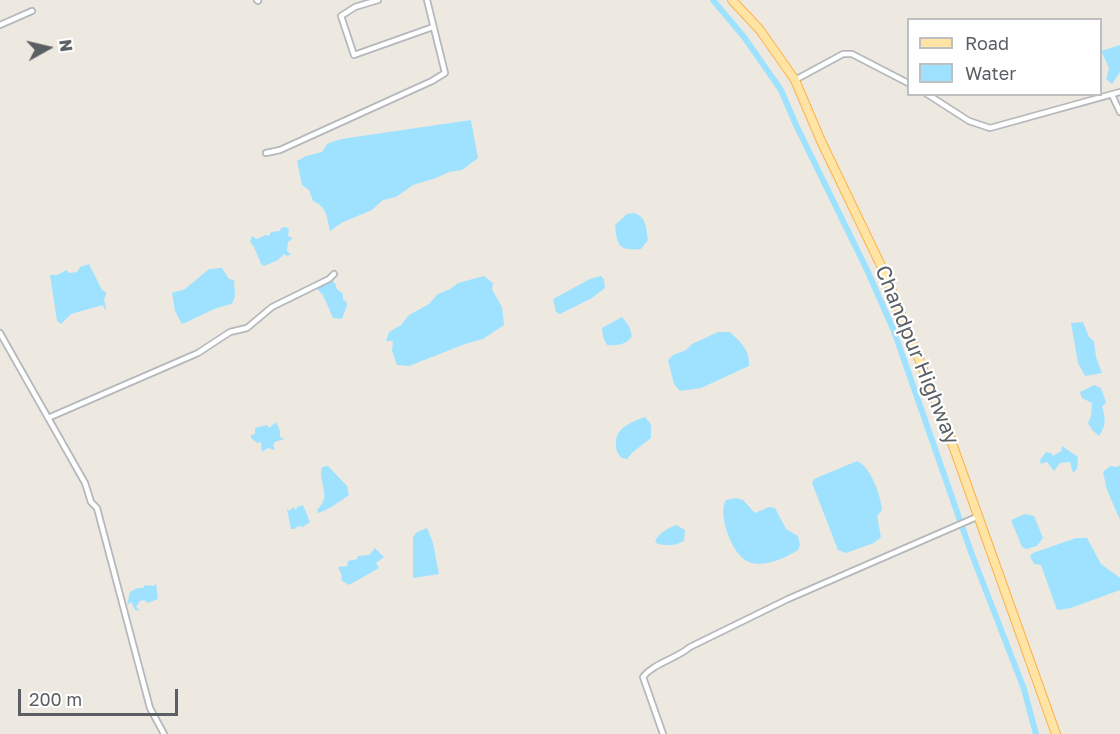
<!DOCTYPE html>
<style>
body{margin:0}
#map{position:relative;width:1120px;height:734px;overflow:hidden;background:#eee9e0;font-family:"Golos Text",sans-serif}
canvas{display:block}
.legend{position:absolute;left:907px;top:18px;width:195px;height:78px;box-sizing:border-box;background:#fff;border:2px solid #bdbfc1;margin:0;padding:8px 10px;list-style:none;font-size:18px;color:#595f63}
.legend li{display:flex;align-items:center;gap:12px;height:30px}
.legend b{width:30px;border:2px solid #bdbfc1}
.north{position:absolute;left:18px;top:18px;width:60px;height:60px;-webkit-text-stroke:4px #fff;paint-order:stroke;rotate:82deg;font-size:16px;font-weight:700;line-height:24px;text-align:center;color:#595f63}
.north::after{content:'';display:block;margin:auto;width:21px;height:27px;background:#595f63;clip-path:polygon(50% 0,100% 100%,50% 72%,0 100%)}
.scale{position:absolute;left:18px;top:689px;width:160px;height:27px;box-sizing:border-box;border:3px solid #595f63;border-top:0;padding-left:8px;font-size:18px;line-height:21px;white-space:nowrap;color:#595f63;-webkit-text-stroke:4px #fff;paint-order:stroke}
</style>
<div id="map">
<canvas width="1120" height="734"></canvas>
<ul class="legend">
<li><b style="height:8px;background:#ffe4a4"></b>Road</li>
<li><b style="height:16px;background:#9fe2ff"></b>Water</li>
</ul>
<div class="north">N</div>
<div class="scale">200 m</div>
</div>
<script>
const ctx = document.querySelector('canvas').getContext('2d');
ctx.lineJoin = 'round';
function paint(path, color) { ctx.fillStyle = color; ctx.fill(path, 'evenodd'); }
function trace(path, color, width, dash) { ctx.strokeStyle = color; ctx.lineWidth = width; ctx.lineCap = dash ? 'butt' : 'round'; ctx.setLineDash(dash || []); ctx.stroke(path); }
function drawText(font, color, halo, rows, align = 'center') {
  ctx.font = font + ' "Golos Text",sans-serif'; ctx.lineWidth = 4.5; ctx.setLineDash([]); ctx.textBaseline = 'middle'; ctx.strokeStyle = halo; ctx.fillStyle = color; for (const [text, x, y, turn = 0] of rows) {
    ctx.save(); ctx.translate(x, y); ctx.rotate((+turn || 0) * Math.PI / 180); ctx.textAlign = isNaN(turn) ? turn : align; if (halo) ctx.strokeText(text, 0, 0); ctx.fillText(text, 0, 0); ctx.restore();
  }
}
paint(new Path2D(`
 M1120,45V72L1112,84L1106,79L1109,68L1101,51Z
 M471,120L478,158L462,170L449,172L436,178L413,185L396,197L383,200L372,210L343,222L330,231C327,217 327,207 313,201L309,190L302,185L297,161L306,156L322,152L327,144L341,139Z
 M634,213C647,217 646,228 648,240L641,249C619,251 617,246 615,225L627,214Z
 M286,227L289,229L288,236L291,237L292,239L288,242L287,251L291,255L287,256L284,254L278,260L264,266L261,264L254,247L250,242L252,236L257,239L265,235L269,236L271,232L280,231L281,228Z
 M89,264L102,290L106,292V296L104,299L106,309H104L103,305L71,314L61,324L57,321L50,275H57L67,270L69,273L77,272L80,267Z
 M222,268L229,279L234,280L235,296L232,304C213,307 200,317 182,324L175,311L172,293L185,289L209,269Z
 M484,276L493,283L492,289L502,307L504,325L483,339L465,344L409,366L397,365L392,351L393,341H386L389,332L401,325L409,315L429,304L438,294L450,289L458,283Z
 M601,276L604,279L605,288L592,298L560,314L556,312L553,299L590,279Z
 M333,281L336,285V288L343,294V300L346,301L347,305L342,319L333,318L323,295L316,288Z
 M622,317L629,326L632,336C627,345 616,346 607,345L603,337L602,328Z
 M1083,322L1089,337L1094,341L1096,357L1102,373L1085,376L1078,363L1071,323Z
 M718,332H730C741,343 750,349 749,366L701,388L680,391L674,384L668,360L673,355L686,350L692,344Z
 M1094,385L1101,388L1106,402L1102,407C1106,417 1106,427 1099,436L1092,430L1088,423L1091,416L1092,403L1082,398L1080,392Z
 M645,417L651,424V438L633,452L627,459L622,458C618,455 616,451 616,446C614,428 631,422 645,417Z
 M276,422L280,431V437L284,439L275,442L273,445L275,450L268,448L262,452L261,442L257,443L251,438V435L255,434V428L267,425L269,428Z
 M1062,446L1078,457L1077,469L1073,473L1070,462L1060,463L1054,471L1047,462L1041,464L1040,460L1046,452L1051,453L1053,456L1061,451Z
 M857,461C871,467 881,496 882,510L877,516L881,537L874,543L846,553L838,550L812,483L814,479Z
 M1120,465V520L1107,490L1103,472L1110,466L1117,467Z
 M328,466L347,486L349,495C342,500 327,511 318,513L317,510C319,507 322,505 323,502C328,492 318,479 322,467Z
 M736,498L743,500L755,513L769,507L775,508L786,529L798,536L800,545L798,550C786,558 763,568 749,562C732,556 717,514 726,500Z
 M303,505L310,522L303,527L299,526L294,529H291L287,509L290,511L293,507L296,510L297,507Z
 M1025,514L1034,516L1043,538L1037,546L1026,549L1022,547L1011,520Z
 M676,525L685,530L684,541C676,546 662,547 655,542C658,533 667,529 676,525Z
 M427,528L433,543L439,574L413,578V537L417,532Z
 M1076,538H1087L1101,564L1120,578V590L1071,608L1057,610L1041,565L1034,564L1030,556L1033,553Z
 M375,548L384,557L376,563L379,568L349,585L341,580L342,576L338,567L347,566L348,561L357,559L358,556L369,555Z
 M156,583L158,599L148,603L144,600L140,601L136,607L140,611L135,610L131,602L127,605L130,592L137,588H143L145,585L154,586Z`), '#9fe2ff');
trace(new Path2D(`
 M713,0L744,37L781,90L796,125L867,270L894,331L971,552L1024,689L1036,734`), '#9fe2ff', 6);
const street = new Path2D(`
 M257,0L258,1
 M378,0L355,7L341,16L354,55L433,27
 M0,25L32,11
 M795,80L843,54H852L908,83
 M927,94L969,121L990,128L1120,92
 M1112,95L1120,112
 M266,153L280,150L432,81L445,73L427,0
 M0,333L85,483L91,502L97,508L150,708L164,734
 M48,418L198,353L230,332L247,328L272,307L329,279L334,274
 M663,734L643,677C654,663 676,659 690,647L788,599L979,516`);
const primary = new Path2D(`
 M732,0L760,30L795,80L821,141L885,274L947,429L1056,734`);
trace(street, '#b4b8bc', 8);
trace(primary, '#fbb24c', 10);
trace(street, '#fff', 4.5);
trace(primary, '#ffe4a4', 8);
drawText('21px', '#595f63', '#fff', [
 ["Chandpur Highway",917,355,68]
]);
</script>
